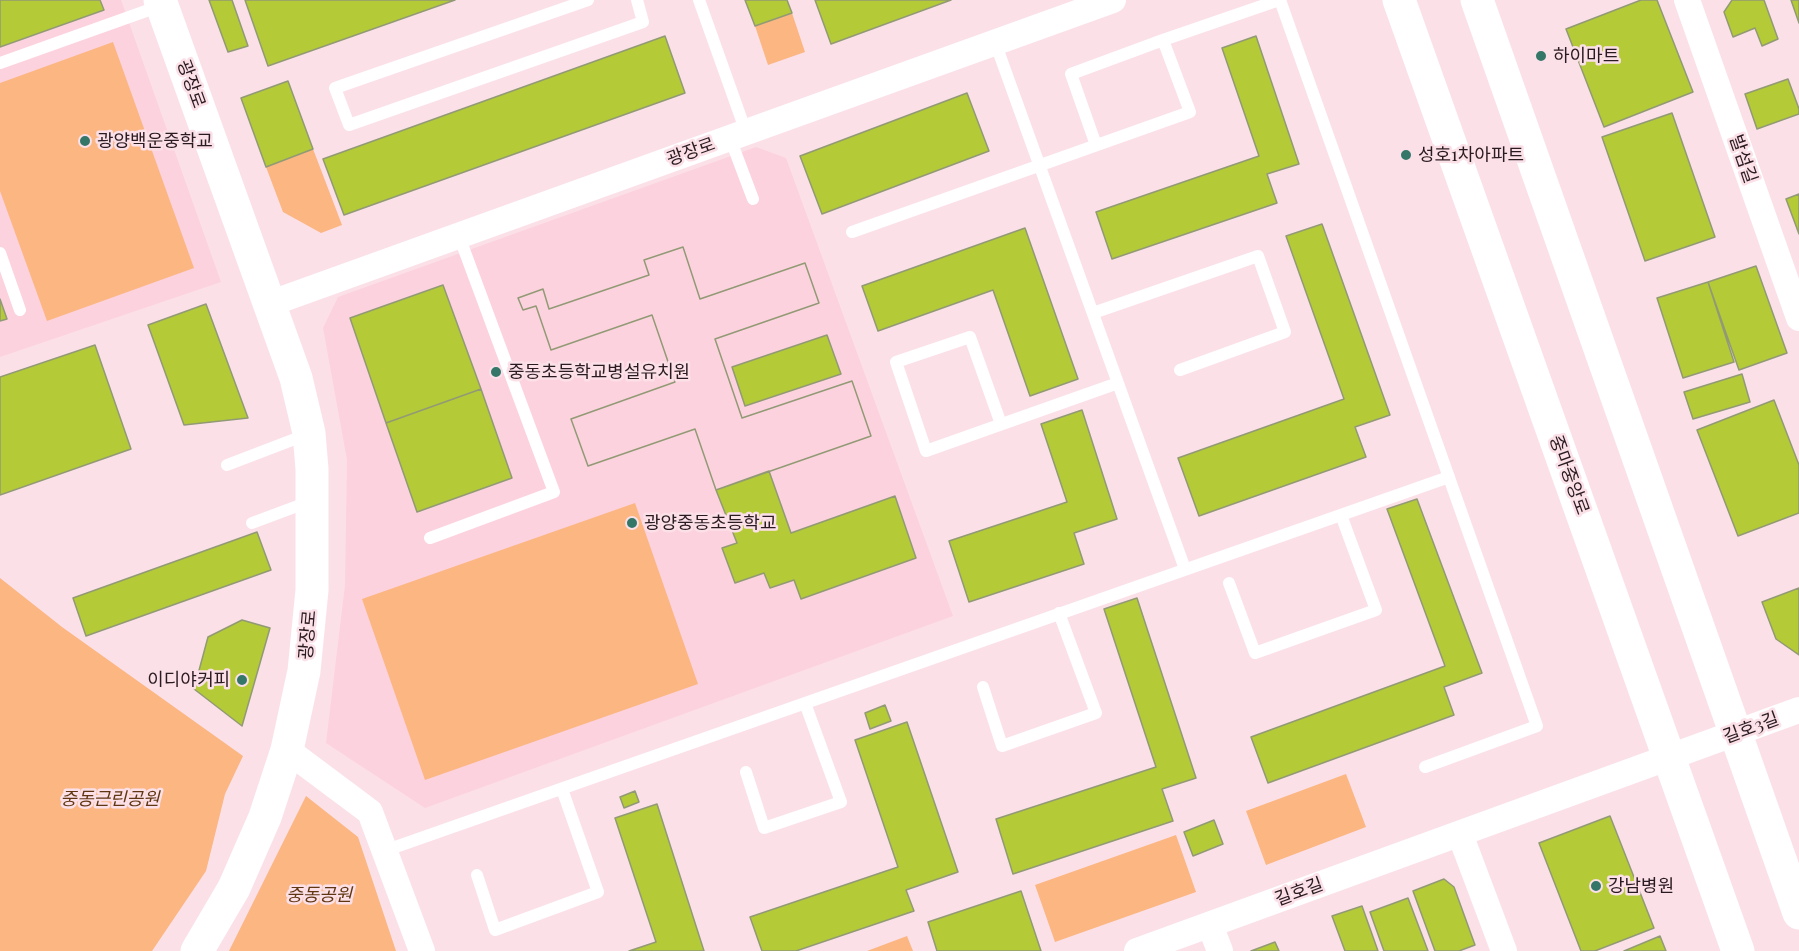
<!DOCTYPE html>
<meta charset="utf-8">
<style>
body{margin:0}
canvas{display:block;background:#fbe0e8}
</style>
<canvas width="1799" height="951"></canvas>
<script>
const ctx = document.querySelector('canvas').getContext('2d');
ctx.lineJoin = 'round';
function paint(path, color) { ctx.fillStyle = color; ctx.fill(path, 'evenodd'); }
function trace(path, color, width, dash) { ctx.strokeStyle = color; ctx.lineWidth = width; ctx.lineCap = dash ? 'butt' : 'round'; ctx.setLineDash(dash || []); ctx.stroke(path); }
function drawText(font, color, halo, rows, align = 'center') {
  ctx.font = font + ' "Playfair Display","Noto Sans KR",serif'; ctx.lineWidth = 5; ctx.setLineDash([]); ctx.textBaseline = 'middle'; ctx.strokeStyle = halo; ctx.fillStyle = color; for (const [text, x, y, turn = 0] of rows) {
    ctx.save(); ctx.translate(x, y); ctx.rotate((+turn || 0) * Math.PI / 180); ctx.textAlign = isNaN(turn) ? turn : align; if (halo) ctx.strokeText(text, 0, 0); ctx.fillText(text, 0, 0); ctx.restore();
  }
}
paint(new Path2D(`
 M0,0H121L221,282L0,357Z
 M756,147L786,158L953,616L425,808L326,743L345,585L347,460L323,328L338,297Z`), '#fdd2df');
paint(new Path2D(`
 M792,13L805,52L768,65L755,26Z
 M113,42L194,268L47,321L0,191V83Z
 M313,149L342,225L321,233L283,212L266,167Z
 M635,503L698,684L425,780L362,599Z
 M0,578L62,627L243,756L225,794L206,871L152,951H0Z
 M1346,774L1366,827L1266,865L1246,811Z
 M306,796L358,837L396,951H229Z
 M1176,835L1196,892L1055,942L1035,885Z
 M907,936L913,951H867Z`), '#fbb682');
const building = new Path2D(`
 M0,0H100L104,10L0,47Z
 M209,0H232L248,46L228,52Z
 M245,0H455L268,66Z
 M745,0H787L792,13L755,26Z
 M815,0H951L831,44Z
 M1641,0H1657L1693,92L1604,127L1566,29Z
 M1732,0H1764L1778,39L1762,46L1755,28L1733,37L1724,12Z
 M1791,0H1799V23Z
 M665,36L685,93L344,215L323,159Z
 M1256,36L1299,164L1267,174L1277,203L1112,259L1096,212L1259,156L1222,48Z
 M1788,79L1799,109V114L1757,129L1745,94Z
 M288,81L313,149L266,167L241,98Z
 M967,93L989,151L822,214L800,156Z
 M1672,113L1715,237L1645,261L1602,137Z
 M1799,194V234L1786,199Z
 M1322,224L1390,415L1355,427L1366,457L1199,516L1178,458L1344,399L1286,236Z
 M1025,228L1078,379L1030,396L993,290L878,331L862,286Z
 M683,247L700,299L805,263L819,303L715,339L742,418L852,381L871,436L716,490L695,429L588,466L571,419L675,382L652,315L551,350L536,306L523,310L518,298L543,289L549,309L649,275L644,260Z
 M683,247L700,299L805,263L819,303L715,339L742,418L852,381L871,436L716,490L695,429L588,466L571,419L675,382L652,315L551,350L536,306L523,310L518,298L543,289L549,309L649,275L644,260Z
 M1756,266L1787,353L1739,370L1708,282Z
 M1708,282L1734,362L1683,378L1657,298Z
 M443,285L481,389L386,423L350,318Z
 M0,299L7,319L0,321Z
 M206,304L248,418L184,425L148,325Z
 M827,335L841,374L745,406L732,367Z
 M95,345L131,449L0,495V377Z
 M1742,374L1750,402L1693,419L1684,392Z
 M481,389L512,478L417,512L386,423Z
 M1774,400L1799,465V513L1738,536L1697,430Z
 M1082,410L1117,519L1074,533L1084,564L969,602L949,541L1067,502L1041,424Z
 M769,471L791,533L895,496L916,558L801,599L794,580L770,588L764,573L735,583L722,548L737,543L716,490Z
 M1417,499L1482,673L1444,687L1454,715L1268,783L1251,737L1445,666L1387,509Z
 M257,532L271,570L86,636L73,598Z
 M1799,588V655L1776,639L1762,602Z
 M1137,598L1196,778L1162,789L1173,821L1013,874L996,819L1156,767L1104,609Z
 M242,620L270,628L242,726L194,689L208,637Z
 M885,705L891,721L870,729L865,713Z
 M907,722L958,872L906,890L914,911L796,951H762L750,917L898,867L855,740Z
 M635,791L639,802L624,808L620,797Z
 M657,804L704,951H629L656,942L615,818Z
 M1610,816L1654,928L1595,951H1581L1539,843Z
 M1214,820L1223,844L1193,856L1184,832Z
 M1444,879L1454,887L1475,945L1459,951H1435L1413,891Z
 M1021,891L1041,951H937L928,922Z
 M1408,898L1428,951H1384L1370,912Z
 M1362,906L1378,951H1345L1332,916Z
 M1660,936L1666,951H1624Z
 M1275,942L1279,951H1251Z`);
paint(building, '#b4ca37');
trace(building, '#929a75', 1.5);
trace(new Path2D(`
 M588,0L335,88L349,125L643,22L637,0
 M699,0L746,132
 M1280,0L1537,726L1425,767
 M1163,40L1279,0
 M995,42L1185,569
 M0,63L160,6
 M730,138L753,199
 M852,232C965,192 1077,152 1190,112L1163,40L1071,74L1096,145
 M0,253L20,310
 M1093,313L1258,256L1285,332L1180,370
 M1001,424L970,337L896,362L926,451L1118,383
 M227,465L308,434
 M252,523L311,501
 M430,538L554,492L459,236
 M1229,583L1255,653L1376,610L1341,515
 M983,687L1002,746L1096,713L1059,613
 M746,772L764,828L841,802L805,703
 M384,851L1449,477
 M477,875L495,930L598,892L562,789`), '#fff', 12);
trace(new Path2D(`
 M1687,0L1799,318
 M269,304L1113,0
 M287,750L370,812L422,951
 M1460,834L1504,951
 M1210,925L1220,951
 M1137,951L1799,710`), '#fff', 26);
trace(new Path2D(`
 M160,0L296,378L309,433L312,469V590L304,671L287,750L265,817L234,888L197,951
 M1399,0L1738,951
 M1477,0L1799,913`), '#fff', 33);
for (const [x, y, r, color] of [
 [1541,56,6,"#347769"],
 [85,141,6,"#347769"],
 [1406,155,6,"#347769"],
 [496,372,6,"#347769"],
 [632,523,6,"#347769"],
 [242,680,6,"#347769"],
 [1596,886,6,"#347769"]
]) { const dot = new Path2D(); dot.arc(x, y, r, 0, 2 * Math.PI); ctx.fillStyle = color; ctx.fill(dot); trace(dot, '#fbe0e8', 2); }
drawText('18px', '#2a1b20', '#fbe0e8', [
 ["하이마트",1553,56],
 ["광양백운중학교",97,141],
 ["성호1차아파트",1418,155],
 ["중동초등학교병설유치원",508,372],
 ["광양중동초등학교",644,523],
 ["이디야커피",230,680,"right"],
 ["강남병원",1608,886]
], 'left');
drawText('18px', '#2a1b20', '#fbe0e8', [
 ["광장로",191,84,70],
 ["광장로",691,152,-20],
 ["발섬길",1743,159,71],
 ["중마중앙로",1569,475,70],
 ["광장로",308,635,-85],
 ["길호3길",1751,728,-20],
 ["길호길",1299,892,-20]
]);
drawText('italic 18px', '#603610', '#fbe0e8', [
 ["중동근린공원",110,799],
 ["중동공원",319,895]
]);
</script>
